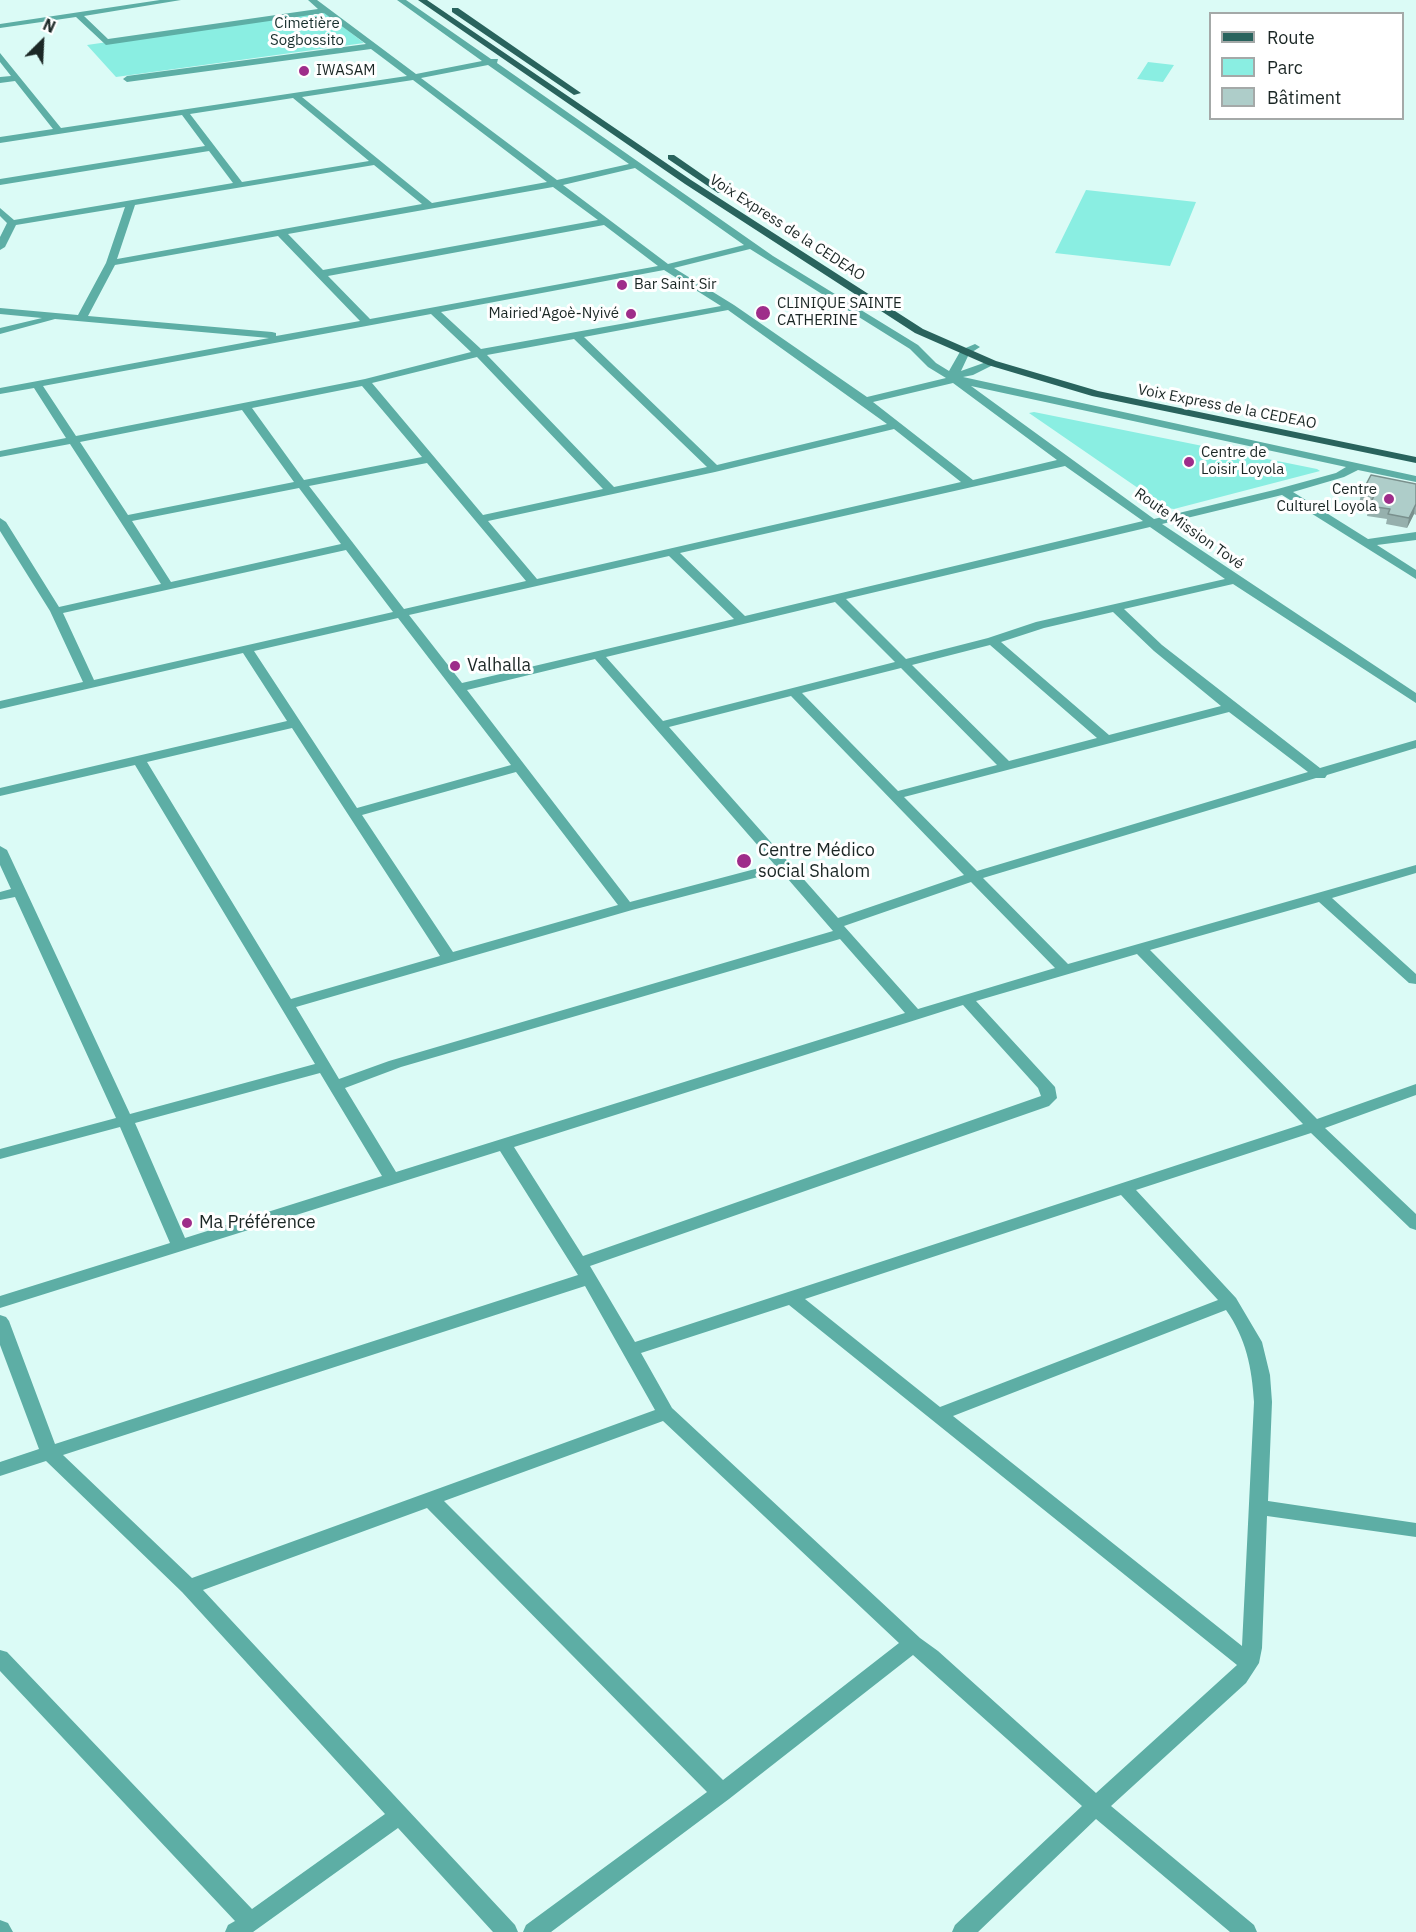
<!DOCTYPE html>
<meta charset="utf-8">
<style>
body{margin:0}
#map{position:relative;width:1416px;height:1932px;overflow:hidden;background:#dbfbf6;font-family:"IBM Plex Sans",sans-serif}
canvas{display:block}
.legend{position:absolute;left:1209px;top:12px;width:195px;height:108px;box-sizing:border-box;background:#fff;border:2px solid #a4a9a8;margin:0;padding:8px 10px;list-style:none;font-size:18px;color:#1b2725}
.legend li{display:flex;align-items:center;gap:12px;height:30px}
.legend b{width:30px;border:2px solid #a4a9a8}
.north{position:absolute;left:12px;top:12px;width:60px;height:60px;-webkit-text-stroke:4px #fff;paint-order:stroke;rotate:24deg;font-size:16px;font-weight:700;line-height:24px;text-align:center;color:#1b2725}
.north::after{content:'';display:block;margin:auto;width:21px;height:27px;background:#1b2725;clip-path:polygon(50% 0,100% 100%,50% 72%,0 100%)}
</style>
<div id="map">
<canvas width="1416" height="1932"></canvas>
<ul class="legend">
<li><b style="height:8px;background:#29635d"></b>Route</li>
<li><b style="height:16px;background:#8aeee2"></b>Parc</li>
<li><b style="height:16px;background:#aecdc9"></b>Bâtiment</li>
</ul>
<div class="north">N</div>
</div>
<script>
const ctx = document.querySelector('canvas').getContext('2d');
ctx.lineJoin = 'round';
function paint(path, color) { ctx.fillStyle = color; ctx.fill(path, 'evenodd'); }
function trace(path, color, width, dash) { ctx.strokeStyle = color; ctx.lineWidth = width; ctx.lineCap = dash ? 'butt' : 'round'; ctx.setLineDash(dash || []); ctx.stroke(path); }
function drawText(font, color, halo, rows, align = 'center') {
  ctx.font = font + ' "IBM Plex Sans",sans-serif'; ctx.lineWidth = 6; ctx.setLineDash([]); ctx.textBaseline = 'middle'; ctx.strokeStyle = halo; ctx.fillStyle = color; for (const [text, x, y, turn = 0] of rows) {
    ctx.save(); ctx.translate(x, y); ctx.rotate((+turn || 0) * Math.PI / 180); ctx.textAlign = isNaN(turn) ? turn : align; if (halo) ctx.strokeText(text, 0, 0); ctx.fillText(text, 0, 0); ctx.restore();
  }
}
paint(new Path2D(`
 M323,11L364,43L116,77L87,45Z
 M1148,62L1174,65L1163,82L1137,79Z
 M1086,190L1196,202L1170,266L1055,253Z
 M1034,412L1317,469L1320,471L1174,509L1167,508L1029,413Z`), '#8aeee2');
paint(new Path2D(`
 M160,0H181L84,16L108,39L318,9L308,0H317L416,74L482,61L397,0H406L491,59H498L497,63L773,256L918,345L936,363L949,371L961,350L975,344L980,347L969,354L961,371L992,360L997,363L973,375L963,377L1416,476V482L1358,470L1344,477L1293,492L1368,539L1416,532V540L1377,545L1416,570V579L1282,495L1162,524L1416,693V703L1233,584L1124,609L1162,645L1320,768L1416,740V748L1327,775L1325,778H1316L983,878L1068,964L1416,865V873L1332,898L1416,974V984L1409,983L1319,902L1150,950L1317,1119L1416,1084V1095L1325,1128L1416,1214V1230L1410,1228L1311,1133L1136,1190L1236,1298L1262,1342L1270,1375L1272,1402L1268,1501L1416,1523V1537L1267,1516L1262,1648L1259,1663L1246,1683L1111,1806L1254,1925L1257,1932H1230L1096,1819L978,1932H952L955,1925L1082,1806L913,1655L729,1799L551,1932H523L526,1925L707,1792L427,1508L203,1590L515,1925L518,1932H493L398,1828L253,1932H225L228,1925L235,1921L0,1671V1650L7,1652L252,1909L385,1814L182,1592L46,1461L0,1476V1462L39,1449L0,1345V1315L6,1317L9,1321L55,1444L578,1275L500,1151L0,1308V1296L170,1243L120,1127L0,1159V1149L116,1118L15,897L0,900V892L11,889L0,865V846L7,850L130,1114L315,1064L135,765L0,796V788L287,721L243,653L0,709V701L83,682L50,611L0,531V518L6,522L59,607L161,584L70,444L0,457V451L66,438L34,388L0,394V388L269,338L55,319L0,334V328L42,318L0,314V308L78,315L106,263L125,207L16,225L5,247L0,250V237L7,223L0,216V208L14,220L233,183L209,151L0,185V179L205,146L182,115L0,143V137L53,129L15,81L0,83V77L11,76L0,62V53L61,128L407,76L371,49L127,82L123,79L127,76L366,44L324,13L106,45L76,17L0,28V24ZM488,65L629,164L557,180L421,78ZM413,80L547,182L432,203L302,97ZM293,98L369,161L242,182L190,114ZM374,165L422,204L117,259L135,205ZM635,168L744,245L668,264L563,185ZM553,187L598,220L323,270L288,234ZM604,225L658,266L370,319L328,276ZM278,236L360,321L276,336V333L272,332L88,316L115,265ZM750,249L910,349L928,367L946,378L867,397L734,305L674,268ZM664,270L721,306L481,349L441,312ZM728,310L887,424L717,465L584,337ZM431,314L471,352L365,379L76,436L43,386ZM574,339L707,467L614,487L487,355ZM477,357L603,489L483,515L372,383ZM953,383L1057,460L973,480L873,402ZM362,386L422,457L304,480L252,408ZM971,386L1346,467L1336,473L1274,490L1154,519ZM242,410L294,482L128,515L80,442ZM894,429L961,482L537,579L488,521L715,472ZM427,463L526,581L404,609L309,486ZM1065,466L1143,521L745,616L680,553ZM299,488L341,544L171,582L132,521ZM1150,527L1225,579L1036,622L988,638L906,659L846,599ZM346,550L393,612L94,680L63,613ZM669,556L734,619L462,683L409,615ZM835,602L895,662L663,721L606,657ZM1113,612L1154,651L1221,706L1109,735L1001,642L1044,628ZM398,618L511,765L357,808L254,651ZM990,645L1097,738L1009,761L912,665ZM595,659L774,864L630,902L467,690ZM901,668L997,765L898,791L802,693ZM791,696L964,875L838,918L669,727ZM1229,712L1308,772L977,871L904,797ZM292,728L440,956L291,999L147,762ZM516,772L618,905L453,952L362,815ZM781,871L833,931L389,1061L339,1079L296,1007L632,910ZM971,882L1055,968L918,1009L844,926ZM840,939L905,1013L396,1172L345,1088L401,1067ZM1137,954L1303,1124L635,1342L590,1266L1049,1106L1057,1098L1055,1087L976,1001ZM963,1005L1038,1088L1041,1096L583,1256L514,1147ZM320,1073L382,1176L185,1238L135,1123ZM1121,1195L1218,1300L940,1407L805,1299ZM585,1286L655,1410L192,1578L63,1455ZM789,1305L1237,1665L1096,1793L938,1651L920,1638L672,1408L641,1353ZM1226,1310C1246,1338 1252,1368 1254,1402L1242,1646L953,1416ZM663,1421L899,1643L723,1780L444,1501Z
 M0,1920L8,1923L13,1932H0Z`), '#5daea5');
paint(new Path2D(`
 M418,0H427L691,180L923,329L996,361L1098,391L1416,457V463L1092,396L988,365L915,333L685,184Z
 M452,8H458L581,93L574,95L452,12Z
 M668,155H674L726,191L718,193L668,159Z`), '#29635d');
paint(new Path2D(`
 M1416,484V515L1414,514L1407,528L1386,524L1387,519L1367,516L1369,506L1359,504L1361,494Z`), '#96b0ad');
paint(new Path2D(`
 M1415,504L1414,514L1407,528L1409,518Z`), '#7a908d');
const building = new Path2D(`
 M1371,475L1416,484V504L1409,518L1388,514L1390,509L1369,506L1374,496L1361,494Z`);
paint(building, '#aecdc9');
trace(building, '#7a908d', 1.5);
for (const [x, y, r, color] of [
 [304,71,6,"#9e2d8a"],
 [622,285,6,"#9e2d8a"],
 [763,313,8,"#9e2d8a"],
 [631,314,6,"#9e2d8a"],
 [1189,462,6,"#9e2d8a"],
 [1389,499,6,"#9e2d8a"],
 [455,666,6,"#9e2d8a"],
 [744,861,8,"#9e2d8a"],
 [187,1223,6,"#9e2d8a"]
]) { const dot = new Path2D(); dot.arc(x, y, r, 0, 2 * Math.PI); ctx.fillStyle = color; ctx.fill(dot); trace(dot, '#fff', 2); }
drawText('15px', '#182f2d', '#fff', [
 ["Cimetière",307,24],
 ["Sogbossito",307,41]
]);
drawText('15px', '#1b2725', '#fff', [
 ["IWASAM",316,71],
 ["Bar Saint Sir",634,285],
 ["CLINIQUE SAINTE",777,304],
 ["CATHERINE",777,321],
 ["Mairied'Agoè-Nyivé",619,314,"right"],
 ["Centre de",1201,453],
 ["Loisir Loyola",1201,470],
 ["Centre",1377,490,"right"],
 ["Culturel Loyola",1377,507,"right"]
], 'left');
drawText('15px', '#1b2725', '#fff', [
 ["Voix Express de la CEDEAO",787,228,33],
 ["Voix Express de la CEDEAO",1227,407,11],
 ["Route Mission Tové",1189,529,35]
]);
drawText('18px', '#1b2725', '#fff', [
 ["Valhalla",467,666],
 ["Centre Médico",758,851],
 ["social Shalom",758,872],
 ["Ma Préférence",199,1223]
], 'left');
</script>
